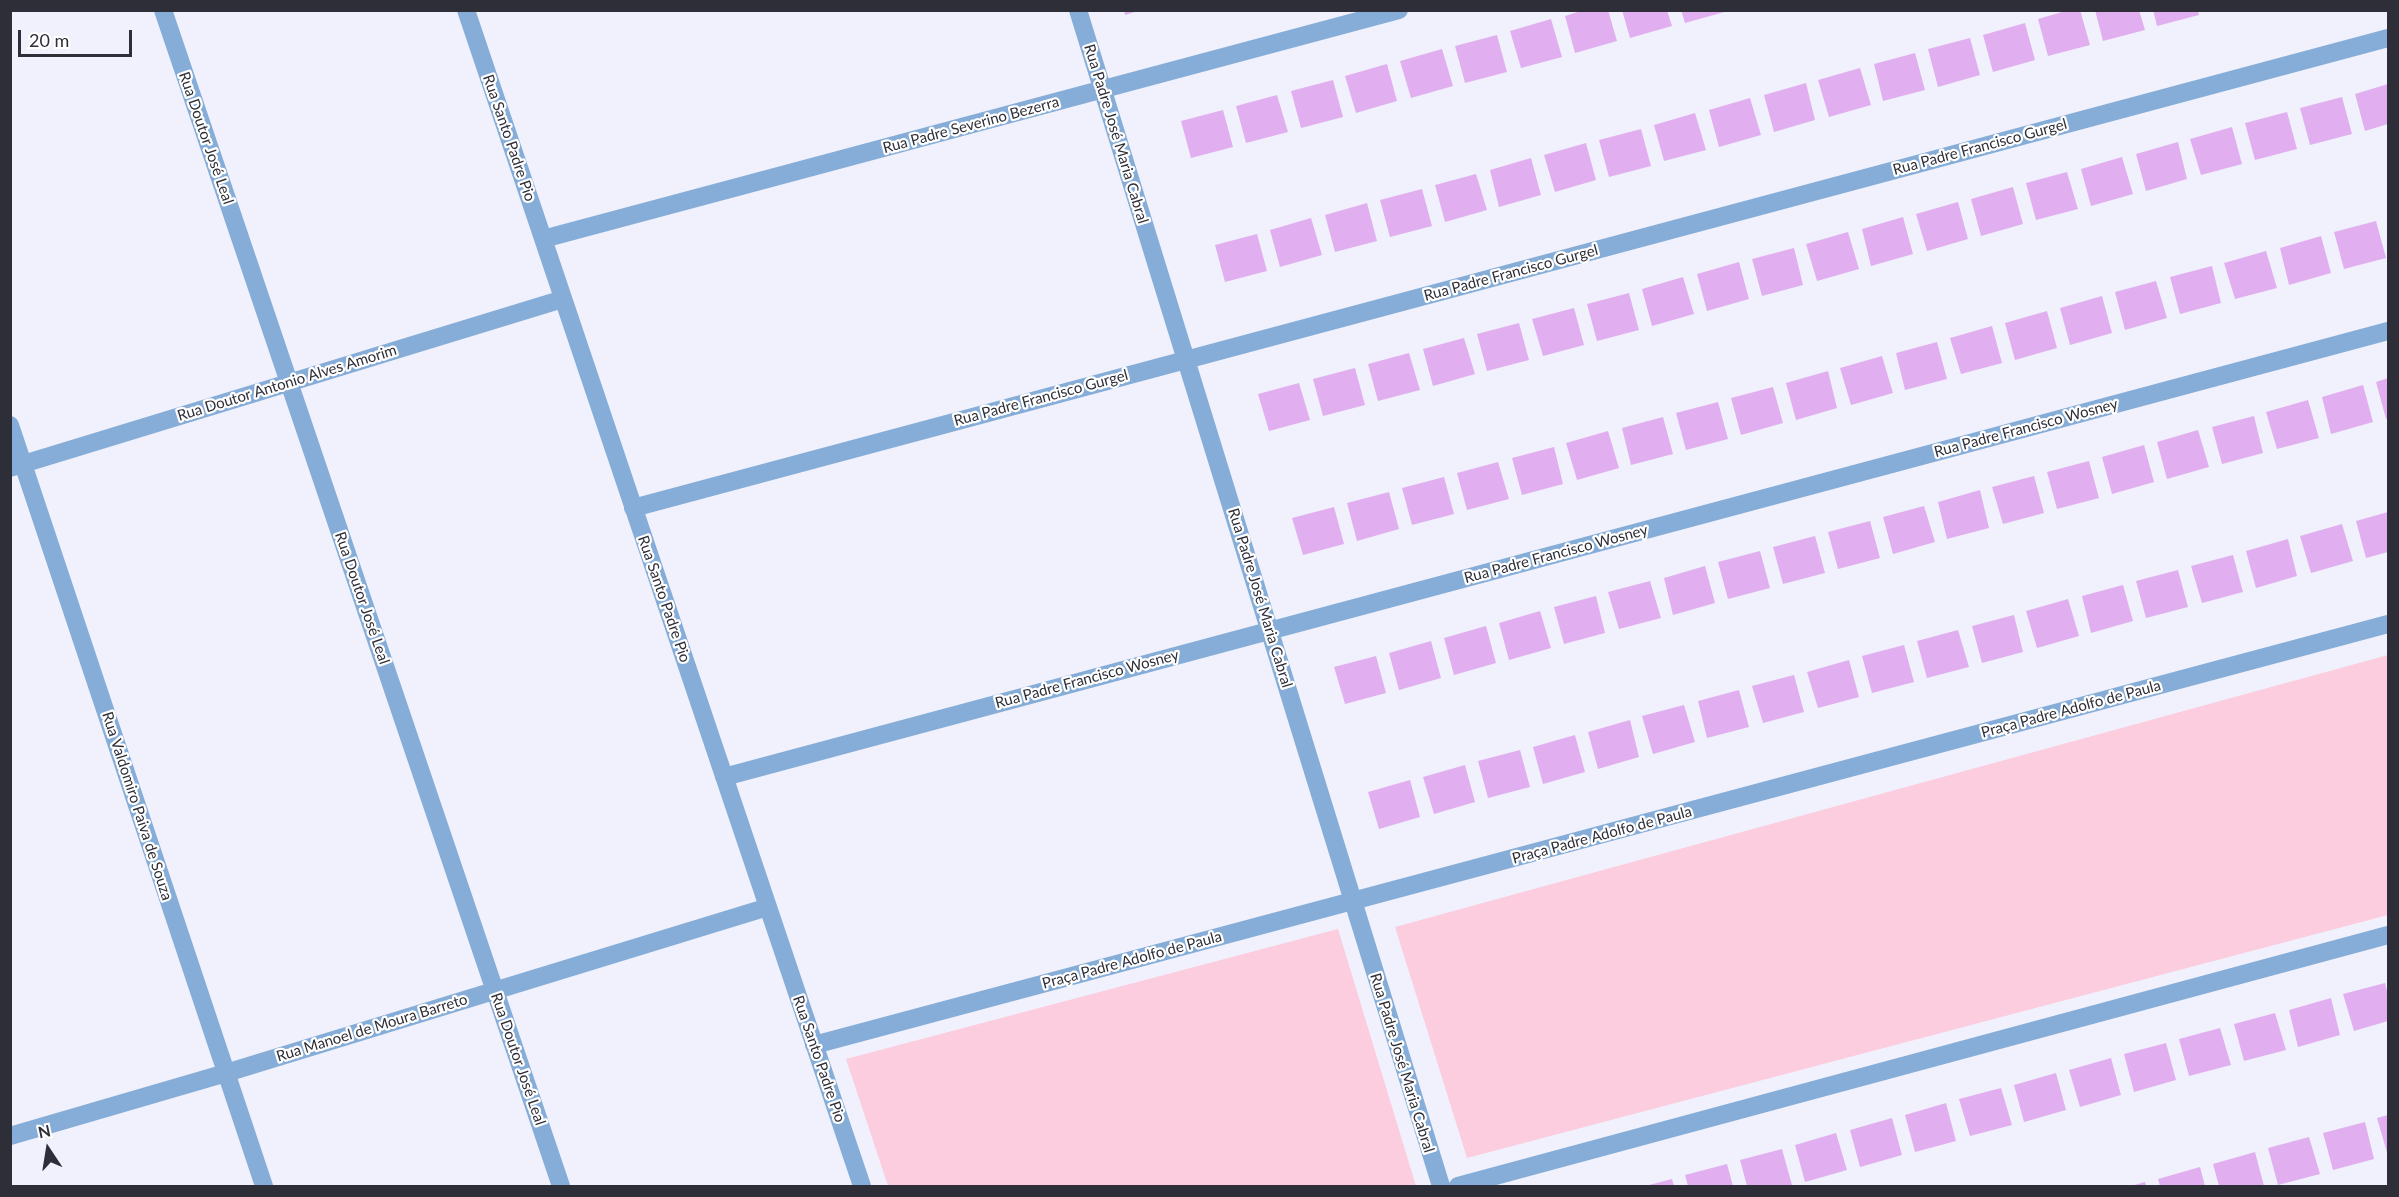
<!DOCTYPE html>
<meta charset="utf-8">
<style>
body{margin:0}
#map{position:relative;width:2399px;height:1197px;overflow:hidden;background:#f0f1fc;font-family:Lato,sans-serif}
canvas{display:block}
.frame{position:absolute;inset:0;border:12px solid #2e2e38;pointer-events:none}
.north{position:absolute;left:18px;top:1119px;width:60px;height:60px;-webkit-text-stroke:4px #fff;paint-order:stroke;rotate:348deg;font-size:16px;font-weight:700;line-height:24px;text-align:center;color:#2e2e38}
.north::after{content:'';display:block;margin:auto;width:21px;height:27px;background:#2e2e38;clip-path:polygon(50% 0,100% 100%,50% 72%,0 100%)}
.scale{position:absolute;left:18px;top:30px;width:114px;height:27px;box-sizing:border-box;border:3px solid #2e2e38;border-top:0;padding-left:8px;font-size:18px;line-height:21px;white-space:nowrap;color:#2e2e38;-webkit-text-stroke:4px #fff;paint-order:stroke}
</style>
<div id="map">
<canvas width="2399" height="1197"></canvas>
<div class="frame"></div>
<div class="north">N</div>
<div class="scale">20 m</div>
</div>
<script>
const ctx = document.querySelector('canvas').getContext('2d');
ctx.lineJoin = 'round';
function paint(path, color) { ctx.fillStyle = color; ctx.fill(path, 'evenodd'); }
function trace(path, color, width, dash) { ctx.strokeStyle = color; ctx.lineWidth = width; ctx.lineCap = dash ? 'butt' : 'round'; ctx.setLineDash(dash || []); ctx.stroke(path); }
function drawText(font, color, halo, rows, align = 'center') {
  ctx.font = font + ' Lato,sans-serif'; ctx.lineWidth = 4.5; ctx.setLineDash([]); ctx.textBaseline = 'middle'; ctx.strokeStyle = halo; ctx.fillStyle = color; for (const [text, x, y, turn = 0] of rows) {
    ctx.save(); ctx.translate(x, y); ctx.rotate((+turn || 0) * Math.PI / 180); ctx.textAlign = isNaN(turn) ? turn : align; if (halo) ctx.strokeText(text, 0, 0); ctx.fillText(text, 0, 0); ctx.restore();
  }
}
paint(new Path2D(`
 M2388,655V915L1467,1158L1395,927Z
 M1338,929L1416,1186H888L846,1059Z`), '#fccddf');
paint(new Path2D(`
 M1124,10H1138V11L1125,15Z
 M1584,10H1608L1617,41L1575,53L1565,16Z
 M1622,10H1667L1672,26L1630,38Z
 M1681,10H1727L1728,11L1685,23Z
 M2069,10H2080L2090,45L2048,56L2038,19Z
 M2095,10H2139L2145,30L2103,41Z
 M2153,10H2198L2199,15L2157,26Z
 M1551,19L1562,57L1521,68L1510,31Z
 M2025,23L2035,60L1993,72L1983,35Z
 M1497,35L1507,72L1465,83L1455,46Z
 M1970,38L1980,75L1938,87L1928,49Z
 M1442,49L1453,86L1411,98L1400,61Z
 M1915,53L1925,90L1883,101L1874,64Z
 M1387,64L1397,101L1356,113L1345,76Z
 M1860,68L1871,105L1829,117L1818,80Z
 M1333,80L1343,117L1301,128L1291,91Z
 M1806,83L1815,120L1774,132L1764,95Z
 M2388,84V124L2365,131L2355,94Z
 M1277,95L1288,132L1246,143L1236,106Z
 M2342,97L2352,134L2310,145L2300,108Z
 M1750,98L1761,135L1719,147L1709,110Z
 M1223,110L1233,147L1191,158L1181,121Z
 M2287,112L2297,149L2255,160L2245,123Z
 M1695,113L1706,150L1664,161L1654,125Z
 M2232,127L2242,164L2201,175L2190,139Z
 M1641,129L1651,166L1609,177L1599,140Z
 M2178,142L2187,179L2146,191L2136,154Z
 M1586,143L1596,180L1555,192L1544,155Z
 M2122,157L2133,194L2091,206L2081,169Z
 M1531,158L1541,195L1499,207L1490,170Z
 M2067,172L2078,209L2036,220L2026,183Z
 M1476,174L1487,210L1445,222L1435,185Z
 M2013,187L2023,224L1981,236L1971,199Z
 M1422,189L1432,226L1390,237L1380,200Z
 M1958,202L1968,239L1927,251L1916,214Z
 M1367,203L1377,241L1335,252L1325,215Z
 M1903,217L1913,254L1871,266L1862,229Z
 M1311,218L1322,255L1280,267L1270,230Z
 M2376,221L2386,258L2344,269L2334,232Z
 M1848,232L1859,269L1817,281L1806,244Z
 M1257,234L1267,271L1225,282L1215,245Z
 M2321,236L2331,273L2289,285L2280,248Z
 M1794,248L1803,285L1762,296L1752,259Z
 M2266,251L2277,288L2235,299L2224,263Z
 M1739,262L1749,299L1707,311L1697,274Z
 M2212,266L2221,303L2180,314L2170,277Z
 M1683,277L1694,314L1652,326L1642,289Z
 M2156,281L2167,318L2125,330L2115,292Z
 M1629,293L1639,330L1597,341L1587,304Z
 M2102,296L2112,333L2070,345L2060,308Z
 M1574,308L1584,345L1543,356L1532,319Z
 M2047,311L2057,348L2015,360L2005,323Z
 M1519,323L1529,360L1487,371L1477,334Z
 M1992,326L2002,363L1961,374L1950,338Z
 M1464,338L1475,374L1433,386L1423,349Z
 M1937,342L1947,379L1905,390L1896,353Z
 M1409,353L1420,390L1378,401L1368,364Z
 M1882,356L1893,393L1851,405L1840,368Z
 M1355,368L1365,405L1323,416L1313,379Z
 M1828,371L1837,408L1796,420L1786,383Z
 M2388,378V418L2386,419L2376,382Z
 M1299,383L1310,420L1269,431L1258,394Z
 M2363,385L2373,422L2331,434L2322,397Z
 M1773,387L1783,423L1741,435L1731,398Z
 M2308,400L2319,438L2277,449L2266,412Z
 M1718,402L1728,439L1686,450L1676,413Z
 M2254,416L2263,453L2222,464L2212,427Z
 M1663,417L1673,454L1631,465L1622,428Z
 M2198,430L2209,467L2167,479L2157,442Z
 M1608,431L1619,468L1577,480L1566,443Z
 M2144,445L2154,482L2112,494L2102,457Z
 M1554,447L1563,484L1522,495L1512,458Z
 M2089,461L2099,498L2057,509L2047,472Z
 M1498,462L1509,499L1467,510L1457,473Z
 M2034,476L2044,513L2003,524L1992,487Z
 M1444,477L1454,514L1412,525L1402,488Z
 M1980,490L1989,528L1947,539L1938,502Z
 M1389,492L1399,529L1357,541L1347,503Z
 M1924,506L1935,542L1893,554L1883,517Z
 M1334,507L1344,544L1303,555L1292,518Z
 M2388,512V552L2366,558L2356,521Z
 M1870,521L1880,558L1838,569L1828,532Z
 M2342,524L2353,561L2311,573L2300,536Z
 M1815,536L1825,573L1783,584L1773,547Z
 M2288,539L2297,576L2256,588L2246,551Z
 M1760,551L1770,588L1728,599L1718,562Z
 M2233,555L2243,592L2202,603L2191,566Z
 M1705,566L1715,603L1673,615L1664,578Z
 M2178,570L2188,607L2146,618L2136,581Z
 M1650,581L1661,618L1619,629L1608,592Z
 M2123,585L2133,621L2091,633L2082,596Z
 M1596,596L1605,633L1564,644L1554,607Z
 M2068,599L2079,636L2037,648L2026,611Z
 M1540,611L1551,648L1509,660L1499,623Z
 M2014,615L2023,652L1982,663L1972,626Z
 M1486,626L1496,663L1454,675L1444,638Z
 M1958,630L1969,667L1927,678L1917,641Z
 M1431,641L1441,678L1399,690L1389,653Z
 M1904,645L1914,682L1872,693L1862,656Z
 M1376,656L1386,693L1345,704L1334,667Z
 M1849,660L1859,697L1818,708L1807,672Z
 M1794,675L1804,712L1763,723L1752,686Z
 M1739,690L1749,727L1707,738L1698,701Z
 M1684,705L1695,742L1653,754L1642,716Z
 M1630,720L1639,757L1598,769L1588,732Z
 M1575,735L1585,772L1543,784L1533,747Z
 M1520,750L1530,787L1488,798L1478,761Z
 M1465,765L1475,802L1434,814L1423,777Z
 M1410,780L1420,817L1379,829L1368,792Z
 M2385,983L2388,995V1021L2354,1031L2343,994Z
 M2331,998L2340,1035L2298,1047L2289,1010Z
 M2275,1013L2286,1050L2244,1061L2234,1024Z
 M2220,1028L2231,1065L2189,1076L2179,1039Z
 M2166,1043L2176,1080L2134,1092L2124,1054Z
 M2111,1058L2121,1095L2080,1107L2069,1070Z
 M2056,1073L2066,1110L2024,1122L2014,1085Z
 M2001,1088L2012,1125L1970,1136L1959,1099Z
 M1946,1103L1956,1141L1915,1152L1905,1115Z
 M2388,1115V1156L2377,1118Z
 M1892,1118L1902,1155L1860,1167L1850,1130Z
 M2365,1122L2374,1159L2333,1170L2323,1133Z
 M1836,1133L1847,1170L1805,1182L1795,1145Z
 M2309,1137L2320,1174L2278,1185L2268,1148Z
 M1782,1149L1792,1185L1747,1186L1740,1160Z
 M2255,1152L2264,1186H2219L2213,1164Z
 M1727,1164L1733,1186H1688L1685,1175Z
 M2200,1167L2205,1186H2160L2158,1179Z
 M1672,1179L1674,1186H1645Z
 M2145,1182L2146,1186H2131Z`), '#e1aff0');
trace(new Path2D(`
 M163,10L561,1186
 M466,10L862,1186
 M1078,10L1441,1186
 M543,239L1399,10
 M10,425L264,1186
 M10,468L563,299
 M633,508L2388,38
 M724,777L2388,331
 M814,1045L2388,624
 M10,1136L226,1073L768,907
 M1458,1186L2388,935`), '#86add7', 18);
drawText('15px', '#2e2e38', '#fff', [
 ["Rua Padre Severino Bezerra",971,125,-15],
 ["Rua Padre José Maria Cabral",1116,134,73],
 ["Rua Doutor José Leal",206,138,71],
 ["Rua Santo Padre Pio",509,138,71],
 ["Rua Padre Francisco Gurgel",1980,147,-15],
 ["Rua Padre Francisco Gurgel",1511,273,-15],
 ["Rua Doutor Antonio Alves Amorim",287,383,-17],
 ["Rua Padre Francisco Gurgel",1041,398,-15],
 ["Rua Padre Francisco Wosney",2026,428,-15],
 ["Rua Padre Francisco Wosney",1556,554,-15],
 ["Rua Doutor José Leal",362,598,71],
 ["Rua Padre José Maria Cabral",1260,598,73],
 ["Rua Santo Padre Pio",664,599,71],
 ["Rua Padre Francisco Wosney",1087,679,-15],
 ["Praça Padre Adolfo de Paula",2071,709,-15],
 ["Rua Valdomiro Paiva de Souza",137,806,72],
 ["Praça Padre Adolfo de Paula",1602,835,-15],
 ["Praça Padre Adolfo de Paula",1132,960,-15],
 ["Rua Manoel de Moura Barreto",372,1028,-17],
 ["Rua Doutor José Leal",518,1059,71],
 ["Rua Santo Padre Pio",819,1059,71],
 ["Rua Padre José Maria Cabral",1402,1063,73]
]);
</script>
